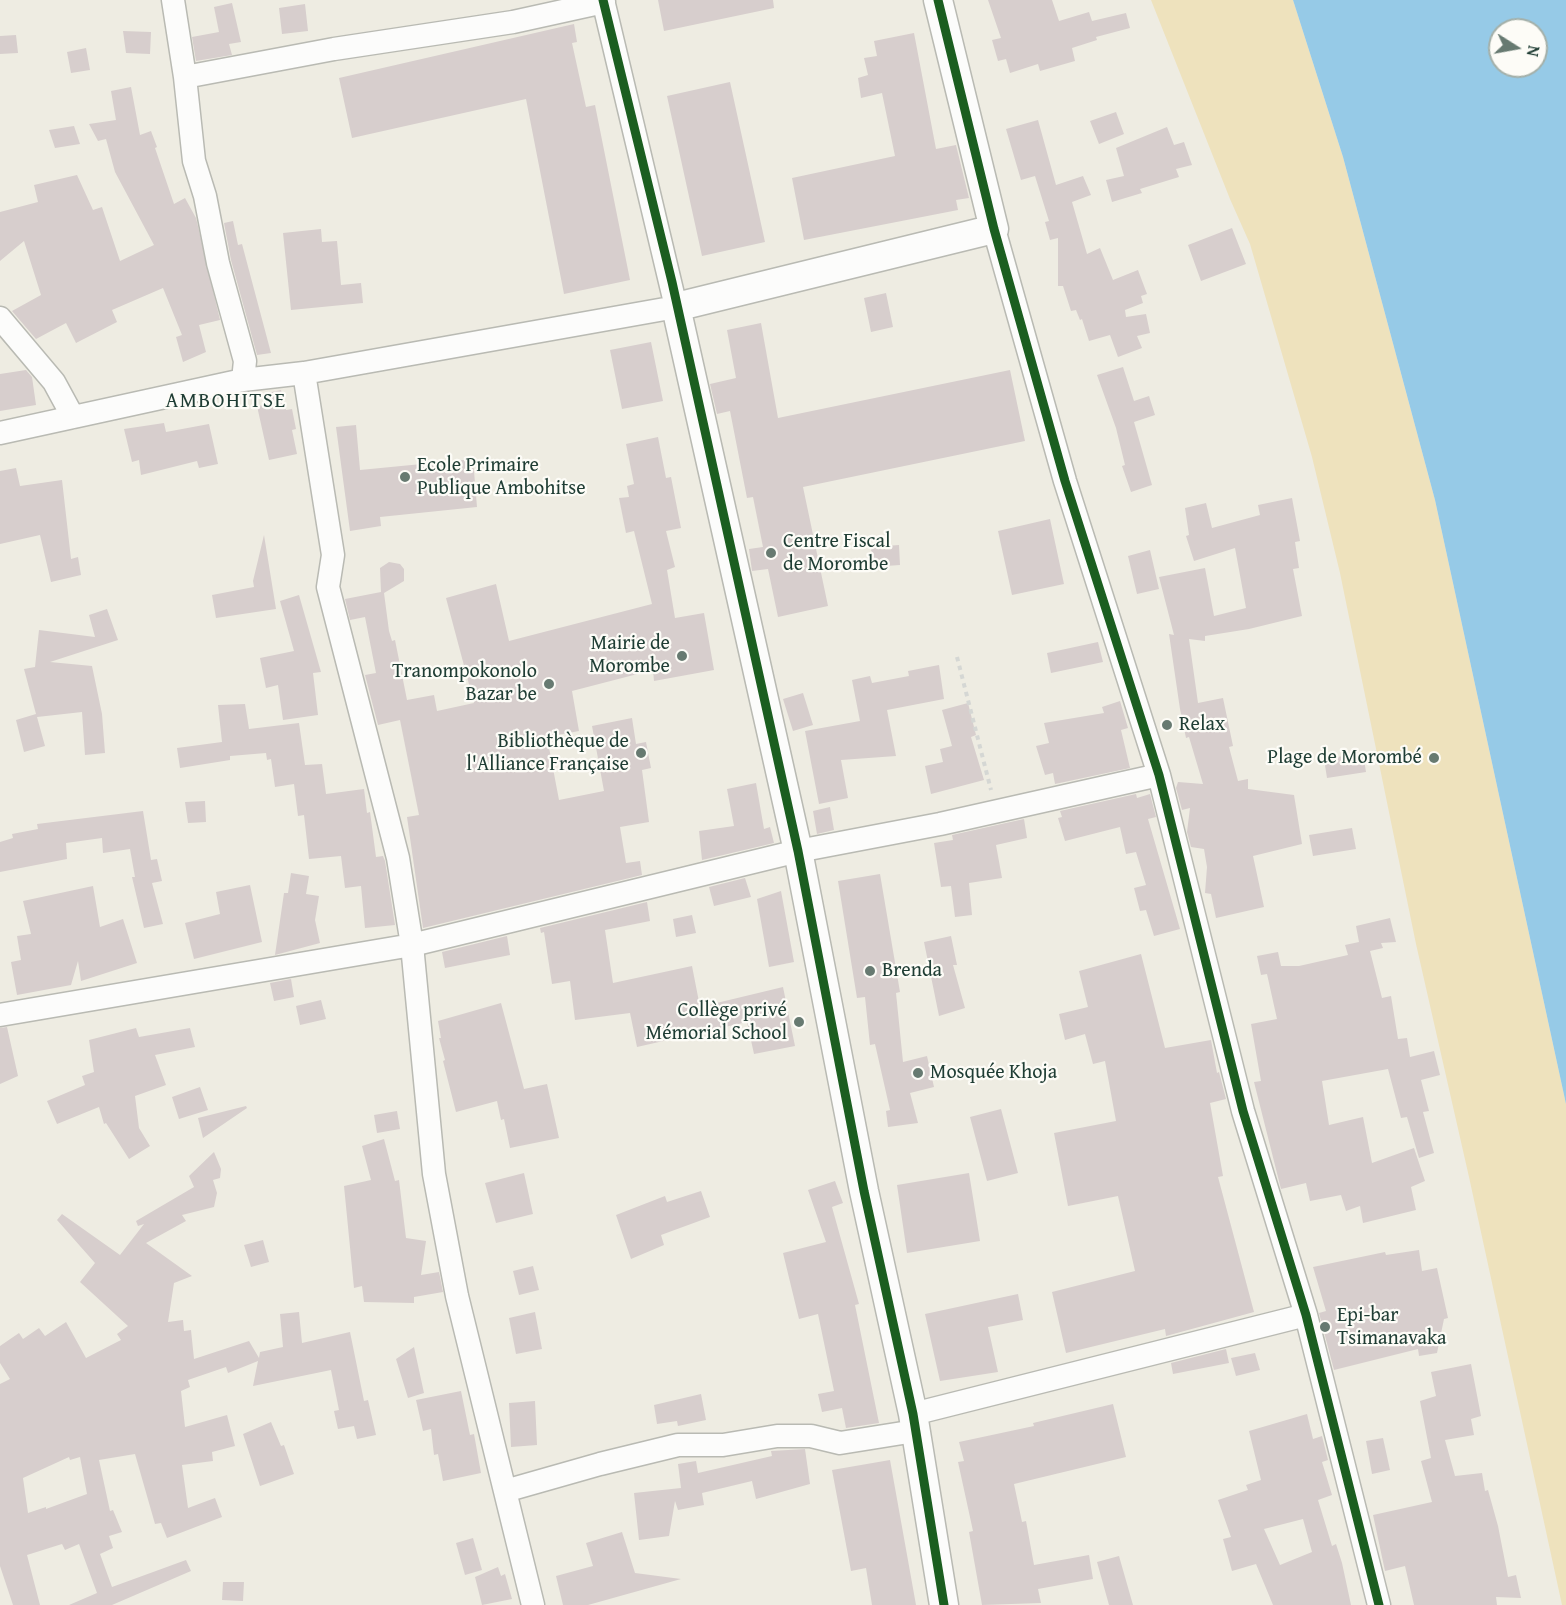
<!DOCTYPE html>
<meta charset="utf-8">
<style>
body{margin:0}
#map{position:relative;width:1566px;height:1605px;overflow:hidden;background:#eeece2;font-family:"Gentium Book Plus",serif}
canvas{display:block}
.north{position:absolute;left:1488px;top:18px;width:60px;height:60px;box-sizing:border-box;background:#fdfcf7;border:2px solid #a4b0a9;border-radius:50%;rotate:101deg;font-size:16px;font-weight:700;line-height:24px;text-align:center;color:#1f3d34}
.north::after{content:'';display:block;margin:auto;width:21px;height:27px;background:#677a71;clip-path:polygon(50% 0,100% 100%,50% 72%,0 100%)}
</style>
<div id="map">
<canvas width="1566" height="1605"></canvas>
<div class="north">N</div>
</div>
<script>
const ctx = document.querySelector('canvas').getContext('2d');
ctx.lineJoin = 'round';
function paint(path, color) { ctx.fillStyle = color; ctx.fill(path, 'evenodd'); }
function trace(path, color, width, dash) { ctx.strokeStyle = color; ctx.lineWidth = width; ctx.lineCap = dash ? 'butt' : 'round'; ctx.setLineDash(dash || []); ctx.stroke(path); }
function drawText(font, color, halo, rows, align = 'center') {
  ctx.font = font + ' "Gentium Book Plus",serif'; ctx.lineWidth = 4.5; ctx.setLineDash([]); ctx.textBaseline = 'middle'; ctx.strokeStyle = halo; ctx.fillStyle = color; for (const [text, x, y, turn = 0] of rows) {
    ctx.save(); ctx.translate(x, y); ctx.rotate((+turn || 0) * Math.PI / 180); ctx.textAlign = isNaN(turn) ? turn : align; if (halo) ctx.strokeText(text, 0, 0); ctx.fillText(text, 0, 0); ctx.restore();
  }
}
paint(new Path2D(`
 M1151,0H1293L1343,157L1435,500L1566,1104V1605H1562L1469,1177L1416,944L1340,573L1312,457L1250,244L1230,199Z`), '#eee2bd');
paint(new Path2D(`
 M1293,0H1566V1104L1435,500L1343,157ZM1500,30H1536V66H1500Z`), '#96cae7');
paint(new Path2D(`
 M658,0H773L774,8L664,31Z
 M988,0H1052L1059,21L1089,12L1092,21L1126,13L1130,28L1096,37L1097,40L1072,48L1075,61L1040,71L1038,64L1010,73L1006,59L998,61L992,40L1001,38Z
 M232,3L241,42L229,44L232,55L196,61L192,37L219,32L214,7Z
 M305,4L308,31L282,34L279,8Z
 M574,24L577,42L572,43L586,107L595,105L630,280L564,294L526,99L352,138L339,78Z
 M123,31L151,32L150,54L126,53Z
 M914,33L936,149L956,145L969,198L956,200L958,210L804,240L792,178L895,156L882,93L861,98L858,78L868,75L864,58L877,56L874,41Z
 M16,35L18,53L0,54V36Z
 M86,48L90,70L71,73L67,52Z
 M730,82L765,242L702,256L667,96Z
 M131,87L140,135L151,131L157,147L155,148L174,204L185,198L196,218L220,320L199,325L206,352L183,362L176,337L182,335L163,288L112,310L117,322L76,343L66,323L36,339L12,311L41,295L24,241L0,261V212L38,202L34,185L77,175L93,210L102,207L120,261L154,245L115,172L106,139L98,141L89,124L116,120L111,91Z
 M1116,112L1124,134L1099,144L1090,121Z
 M1038,120L1056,185L1083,176L1091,195L1072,202L1087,254L1100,248L1113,280L1138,270L1147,294L1141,296L1143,303L1125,310L1126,317L1146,314L1150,333L1137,336L1142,348L1118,357L1110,335L1089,341L1082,319L1080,320L1076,310L1071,311L1063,286H1058V238L1050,240L1045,222L1049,221L1035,176L1021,180L1006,129Z
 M74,126L80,144L55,148L49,130Z
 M1167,127L1174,145L1184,142L1192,165L1176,169L1179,177L1140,189L1142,193L1112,202L1106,180L1124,176L1116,148Z
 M233,221L238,245L242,244L271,353L257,355L231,260L224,223Z
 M1232,228L1246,264L1201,281L1188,245Z
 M321,229L322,242L337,241L341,285L361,283L363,303L291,310L283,233Z
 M886,293L893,327L871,332L864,298Z
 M761,323L778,418L1010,370L1025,441L803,487L828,606L778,617L768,569L752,571L749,549L763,547L753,497L747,498L730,411L717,414L710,384L736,378L727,330Z
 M651,342L663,401L622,409L610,350Z
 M1123,367L1134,401L1149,396L1155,415L1134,422L1152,485L1131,492L1122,466L1125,465L1116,428L1097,375Z
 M26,370L32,377L36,405L0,411V374Z
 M281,390L286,410L292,409L296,429L292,430L297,454L269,460L257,406L265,405L263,394Z
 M164,423L166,432L209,424L218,464L199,468L197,461L141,475L139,460L132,462L124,429Z
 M356,425L360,470L473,459L477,507L380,517L381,526L350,531L336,427Z
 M658,437L666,478L671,477L681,528L666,531L675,567L667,570L675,618L704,613L714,670L654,681L653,670L572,691L579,731L547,737L559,800L604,791L592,726L632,718L636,744L646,742L651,768L642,770L649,822L620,827L626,863L640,861L642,875L423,928L407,817L419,815L400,720L378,725L365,675L376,673L365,617L350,620L345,599L381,592L380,568L389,562L400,564L404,569V581L384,593L389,631L392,641L395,640L407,700L434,695L437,711L474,703L446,598L496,584L509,641L652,604L634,531L626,533L619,498L629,497L627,486L634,484L626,444Z
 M16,468L20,486L62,480L71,559L78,557L81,575L51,582L40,535L0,544V471Z
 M1292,498L1300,541L1295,542L1299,568L1293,569L1302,616L1249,629L1205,636V641L1189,639L1198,703L1223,698L1233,746L1229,747L1238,781L1248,779V789L1294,795L1302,844L1253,856L1264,907L1216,918L1211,894L1205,893L1207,867L1204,849L1191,847L1187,832L1190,808L1182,810L1176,788L1178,782L1203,784L1189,737L1186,738L1180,709L1169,634L1174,635L1159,577L1205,568L1214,616L1246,608L1235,548L1194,561L1186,536L1189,535L1185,508L1206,503L1212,528L1260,515L1258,505Z
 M1050,519L1064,584L1012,595L998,531Z
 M264,535L276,609L216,618L212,595L254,587L253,581Z
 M899,545L900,565L872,567L871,547Z
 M1150,550L1159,589L1137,594L1128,556Z
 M299,595L321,672L313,673L318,715L283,720L278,685L266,688L260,658L294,651L280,601Z
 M107,609L118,640L50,662L92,666L102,714L105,753L85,755L82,712L37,717L45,746L24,752L16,720L36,714L24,669L35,667L39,630L95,637L89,615Z
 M1098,642L1103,662L1051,673L1047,653Z
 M939,665L944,699L887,710L896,756L841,760L848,798L819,804L805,731L860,721L852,680L870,676L872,683L909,676L908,671Z
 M803,693L813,725L793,731L783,699Z
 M1120,701L1128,728L1121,730L1130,768L1055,784L1053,773L1045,775L1036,746L1049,743L1044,723L1104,713L1102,707Z
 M968,703L976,735L971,737L984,780L931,794L925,766L943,762L940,749L952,746L942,710Z
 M245,704L249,729L299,723L305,765L322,764L326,794L364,789L367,813L370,812L376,857L383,856L385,861L395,925L365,928L361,886L345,888L341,856L309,859L304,815L298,816L294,784L275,787L271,759L267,760L266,753L230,756V760L180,768L177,748L222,742L218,705Z
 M1363,753L1366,772L1327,778L1324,759Z
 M756,783L764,829L770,827L774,843L702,860L699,831L734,826L727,789Z
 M1136,794L1137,798L1150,794L1156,817L1148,819L1180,929L1154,936L1146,910L1140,911L1134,888L1146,885L1136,852L1126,854L1120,827L1065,841L1058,818L1062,817L1060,811Z
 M205,801L206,822L188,823L185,802Z
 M830,807L834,830L817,834L813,811Z
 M143,811L151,860L157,859L162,881L152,883L163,924L144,928L132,877H135L130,849L103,853L102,838L66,843L67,859L0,872V842L13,838L12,834L38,829L37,824Z
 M1024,819L1027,838L996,845L1002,878L969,883L972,915L955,917L951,886L941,887L934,843L953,840L952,835Z
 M1352,828L1356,849L1313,856L1309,835Z
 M291,873L309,876L306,894L319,896L315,920L320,943L275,955L284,893H288Z
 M880,874L900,992L896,993L903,1062L927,1056L934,1087L910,1093L918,1123L888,1127L886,1111L890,1110L875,1044L870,1045L865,997L857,998L838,881Z
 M745,878L751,897L714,906L709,887Z
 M250,885L262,942L194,959L185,923L220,914L216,892Z
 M93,886L100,927L123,919L137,963L81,981L78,961L71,985L17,995L11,962L21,960L17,936L31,934L23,901Z
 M781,891L794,962L769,967L757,899Z
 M647,902L650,921L605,930L613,983L692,966L700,1007L783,987L795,1046L754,1054L747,1022L637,1047L630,1013L575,1020L570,981L552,984L544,932L541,933L540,928Z
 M692,915L696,933L676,937L673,919Z
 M1390,918L1396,942L1381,943L1383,948L1370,951L1382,998L1391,996L1398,1039L1407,1038L1410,1057L1434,1051L1440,1075L1421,1080L1429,1111L1423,1112L1434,1153L1419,1158L1407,1117L1401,1118L1388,1069L1322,1081L1329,1125L1363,1117L1372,1163L1414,1148L1425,1181L1411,1187L1416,1210L1363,1223L1360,1206L1346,1211L1341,1195L1310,1201L1306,1183L1281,1189L1254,1082L1261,1081L1251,1024L1277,1019L1267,974L1261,975L1257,956L1278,952L1281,966H1299L1348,955L1345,945L1359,942L1356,926Z
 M507,936L510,955L445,968L442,952Z
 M951,936L957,965H953L965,1008L939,1016L924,942Z
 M1141,954L1165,1048L1211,1040L1217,1073L1219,1072L1226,1099L1210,1103L1223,1176L1218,1177L1254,1312L1166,1336L1165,1329L1066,1353L1052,1292L1135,1271L1118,1196L1068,1206L1054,1133L1116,1121L1105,1061L1093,1064L1085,1034L1065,1040L1059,1014L1088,1007L1079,971Z
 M291,979L294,997L274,1001L270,983Z
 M321,1000L326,1019L300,1025L296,1006Z
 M501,1003L524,1089L547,1084L559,1138L510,1148L504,1119L501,1120L497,1101L456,1112L443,1061L445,1060L439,1038H441L438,1021Z
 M7,1027L18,1076L0,1084V1028Z
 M136,1028L139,1037L190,1028L195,1047L155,1055L166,1085L135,1096L139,1128L150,1146L129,1159L106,1123L104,1124L99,1107L57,1124L47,1101L85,1085L82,1076L94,1072L89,1040Z
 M200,1087L208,1110L179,1119L172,1097Z
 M246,1106L247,1108L203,1138L198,1118Z
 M1001,1109L1018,1173L987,1181L970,1117Z
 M397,1111L400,1129L377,1133L374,1115Z
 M384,1139L395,1181L399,1180L406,1238L426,1241L421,1275L439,1272L443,1292L414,1297V1303L364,1302L362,1286L354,1288L344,1186L371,1180L362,1146Z
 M214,1152L221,1169L220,1178L213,1180L217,1193L214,1207L182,1215L186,1221L146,1243L192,1276L174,1283L168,1322L183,1320L184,1331L191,1330L194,1359L249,1341L259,1358L260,1352L283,1347L280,1314L299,1312L302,1343L350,1332L364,1401L368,1400L376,1435L357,1439L354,1426L338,1429L334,1411L339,1410L331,1370L253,1386L258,1361L228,1373L226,1367L188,1380L190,1387L181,1391L185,1427L227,1415L235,1446L212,1452L213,1461L182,1465L188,1508L215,1498L222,1517L167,1538L161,1523L155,1524L135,1454L99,1460L110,1511L113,1510L122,1532L109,1536L113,1548L100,1554L112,1587L186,1560L191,1571L112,1605H69L97,1593L79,1544L65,1550L62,1544L27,1555L40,1605H13L0,1566V1384L10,1379L0,1363V1346L19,1333L23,1339L39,1328L45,1336L66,1322L86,1358L121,1340L117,1334L128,1326L80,1282L95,1263L57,1220L62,1214L120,1255L144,1224L138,1226L136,1221L194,1187L189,1176ZM69,1457L70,1460L80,1457L87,1494L46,1509V1507L28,1513L23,1478Z
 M524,1173L533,1214L496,1223L485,1183Z
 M969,1173L980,1241L907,1253L897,1185Z
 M835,1181L843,1203L832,1207L859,1304L855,1305L879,1423L846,1428L842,1408L822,1412L818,1394L834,1391L818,1314L799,1319L783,1253L826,1242L808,1190Z
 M701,1191L710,1217L661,1235L664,1245L631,1259L616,1215L665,1196L667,1202Z
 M263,1240L269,1262L251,1267L244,1245Z
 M1419,1250L1422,1271L1437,1268L1448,1318L1444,1319L1437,1353L1419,1356L1418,1349L1334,1370L1319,1313L1326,1311L1313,1267L1385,1252L1386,1255Z
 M533,1266L539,1290L519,1295L513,1271Z
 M1018,1294L1023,1320L988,1327L998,1372L940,1381L925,1314Z
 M535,1312L542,1349L516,1354L509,1318Z
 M414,1347L424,1393L408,1398L396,1359Z
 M1226,1349L1229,1363L1173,1374L1171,1363Z
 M1255,1353L1260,1370L1236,1376L1231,1358Z
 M1471,1364L1481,1416L1471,1419L1474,1435L1445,1440L1455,1476L1482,1473L1485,1491L1488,1490L1498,1526L1508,1577L1516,1575L1521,1598L1496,1597L1497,1605H1414L1405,1566L1385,1571L1373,1515L1432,1502L1421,1461L1431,1458L1420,1401L1436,1396L1431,1372Z
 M461,1391L470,1435L474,1434L481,1473L443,1481L438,1454L434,1455L431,1429L423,1431L416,1400Z
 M701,1394L706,1420L678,1426L677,1421L657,1424L654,1405Z
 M535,1401L537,1445L511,1447L509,1403Z
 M1113,1404L1126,1457L1014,1484L1022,1522L1026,1521L1034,1565L1089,1555L1093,1579L1038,1589L1041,1603L982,1605L969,1532L973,1531L958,1462L964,1461L959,1442L1034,1426L1033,1423Z
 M1307,1414L1313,1439L1322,1436L1328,1460L1322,1462L1332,1495L1318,1500L1332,1546L1336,1544L1342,1563L1351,1605H1273L1256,1564L1232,1571L1223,1539L1231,1537L1218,1500L1248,1490L1246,1485L1261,1480L1249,1431ZM1303,1519L1312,1552L1280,1565L1264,1529Z
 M271,1422L281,1446L284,1445L294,1474L260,1486L243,1434Z
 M1383,1438L1390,1470L1372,1474L1366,1441Z
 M805,1449L810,1484L756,1499L752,1481L702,1493L704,1505L678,1510L675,1501L669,1536L639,1540L634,1493L681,1488L678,1464L696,1461L698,1473L772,1456L771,1451Z
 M890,1460L916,1605H872L866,1568L851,1571L832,1470Z
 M622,1532L635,1573L681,1579L588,1605H563L556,1576L593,1566L586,1543Z
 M473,1538L482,1570L465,1575L456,1543Z
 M1119,1556L1133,1605H1109L1097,1562Z
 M498,1567L501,1576L505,1574L512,1599L482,1605L475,1577Z
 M223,1582H244L243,1601L222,1600Z`), '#d7cecd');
const minor = new Path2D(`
 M173,0L185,77L194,161L205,196L218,263L245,361L243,380
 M185,77L334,49L513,22L604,2
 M994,229L1065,481L1159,775L1243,1111L1306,1315L1379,1605
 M0,318L54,382L73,417
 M304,373L333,555L328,587L398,858L412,945L434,1174L457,1296L533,1605
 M0,433L243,380L304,373L676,307L603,0
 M0,1015L412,945L798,851L940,824L1159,775
 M913,1414L1306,1315
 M505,1491L600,1464L678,1445H723L777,1436H811L840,1443L915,1431`);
const tertiary = new Path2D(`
 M938,0L994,229L676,307L798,851L864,1191L913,1414L944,1605`);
trace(minor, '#b9bab3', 25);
trace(tertiary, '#b9bab3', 31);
trace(new Path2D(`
 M957,657L991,790`), '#d5d7d4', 4, [4.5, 4.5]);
trace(minor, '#fcfcfb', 22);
trace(tertiary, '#fcfcfb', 28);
trace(new Path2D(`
 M603,0L672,282L798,851L864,1191L913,1414L944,1605
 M938,0L994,229L1065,481L1159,775L1243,1111L1306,1315L1379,1605`), '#1b5e20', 9);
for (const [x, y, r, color] of [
 [405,477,6,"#677a71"],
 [771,553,6,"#677a71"],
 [682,656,6,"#677a71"],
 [549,684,6,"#677a71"],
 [1167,725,6,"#677a71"],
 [641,753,6,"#677a71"],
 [1434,758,6,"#677a71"],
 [870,971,6,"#677a71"],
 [799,1022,6,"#677a71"],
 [918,1073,6,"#677a71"],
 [1325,1327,6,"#677a71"]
]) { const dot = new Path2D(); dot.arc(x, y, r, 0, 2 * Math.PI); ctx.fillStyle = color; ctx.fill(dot); trace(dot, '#fdfcf7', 2); }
drawText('20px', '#1f3d34', '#fdfcf7', [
 ["Ecole Primaire",417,466],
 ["Publique Ambohitse",417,489],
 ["Centre Fiscal",783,542],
 ["de Morombe",783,565],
 ["Mairie de",670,644,"right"],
 ["Morombe",670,667,"right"],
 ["Tranompokonolo",537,672,"right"],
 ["Bazar be",537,695,"right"],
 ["Relax",1179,725],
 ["Bibliothèque de",629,742,"right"],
 ["l'Alliance Française",629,765,"right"],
 ["Plage de Morombé",1422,758,"right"],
 ["Brenda",882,971],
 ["Collège privé",787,1011,"right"],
 ["Mémorial School",787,1034,"right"],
 ["Mosquée Khoja",930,1073],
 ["Epi-bar",1337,1316],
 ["Tsimanavaka",1337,1339]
], 'left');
ctx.letterSpacing = '1.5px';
drawText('21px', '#1f3d34', '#fdfcf7', [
 ["AMBOHITSE",226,402]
]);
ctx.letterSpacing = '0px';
</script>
